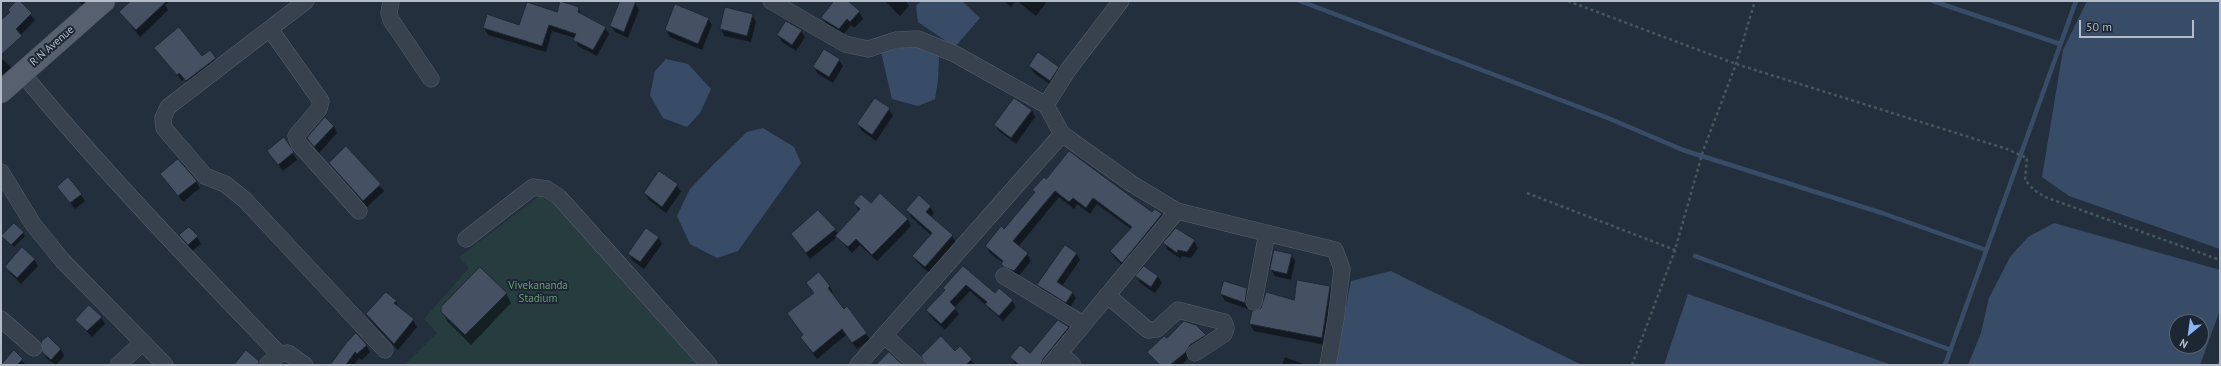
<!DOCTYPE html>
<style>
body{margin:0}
#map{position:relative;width:2221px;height:366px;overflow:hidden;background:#242f3e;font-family:"PT Sans",sans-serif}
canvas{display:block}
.frame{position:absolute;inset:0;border:2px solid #b4bcc9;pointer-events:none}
.north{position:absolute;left:2169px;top:314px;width:40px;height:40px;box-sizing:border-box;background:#1d2633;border:1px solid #59626f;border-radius:50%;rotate:209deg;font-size:11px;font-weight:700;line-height:16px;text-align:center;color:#b4bcc9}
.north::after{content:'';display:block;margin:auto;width:14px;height:18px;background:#8ab4f8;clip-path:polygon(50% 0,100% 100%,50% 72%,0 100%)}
.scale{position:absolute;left:2079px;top:20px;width:115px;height:18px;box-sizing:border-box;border:2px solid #b4bcc9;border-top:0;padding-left:5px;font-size:12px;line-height:14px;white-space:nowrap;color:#b4bcc9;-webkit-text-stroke:3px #1d2633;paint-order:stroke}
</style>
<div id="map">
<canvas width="2221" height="366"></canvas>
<div class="frame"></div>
<div class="north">N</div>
<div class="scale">50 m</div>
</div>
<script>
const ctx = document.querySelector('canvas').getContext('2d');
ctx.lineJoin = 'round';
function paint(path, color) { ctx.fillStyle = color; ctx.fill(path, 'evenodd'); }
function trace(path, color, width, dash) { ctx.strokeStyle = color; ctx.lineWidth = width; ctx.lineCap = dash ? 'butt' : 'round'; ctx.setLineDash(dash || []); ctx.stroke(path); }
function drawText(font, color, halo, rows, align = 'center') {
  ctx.font = font + ' "PT Sans",sans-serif'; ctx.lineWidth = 4; ctx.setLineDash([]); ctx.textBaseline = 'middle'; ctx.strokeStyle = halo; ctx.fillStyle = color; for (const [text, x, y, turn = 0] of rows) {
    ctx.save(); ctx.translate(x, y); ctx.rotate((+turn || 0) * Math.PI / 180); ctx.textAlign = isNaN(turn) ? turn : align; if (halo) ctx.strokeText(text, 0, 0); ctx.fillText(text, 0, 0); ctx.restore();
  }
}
paint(new Path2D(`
 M545,192L701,365H405L437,333L424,319L469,268L459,257Z`), '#263c3f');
paint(new Path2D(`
 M921,1H962L980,18L955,47L918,22L916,6Z
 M2087,1H2220V249L2069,196L2042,177L2063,50Z
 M916,45L939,56L938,80L935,99L918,106L892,99L881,52Z
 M666,59L688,64L711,89L700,113L687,127L663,118L650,95L655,71Z
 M763,128L794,147L801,163L738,251L717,258L690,244L677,216L690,189L712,166L747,132Z
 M2054,223L2220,270V310L2200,365H1968L1981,333L1989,298L2010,257L2028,237ZM2177,322H2201V346H2177Z
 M1391,271L1415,283L1582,365H1335L1351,281Z
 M1688,294L1892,365H1664Z`), '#394c67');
paint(new Path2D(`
 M18,1L35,20L13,43L1,29V21L11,13Z
 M78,1H96L87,9Z
 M132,1H170L165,5L168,10L140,37L120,12Z
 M621,1L635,3L639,10L628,38L615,32L611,26Z
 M836,1H847L859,12L863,19L854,28L851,25L843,35L826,25L823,18Z
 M885,1H906L909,6L900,16Z
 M1004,1H1016L1011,7Z
 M1017,1H1045L1046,3L1036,16Z
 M578,8L582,15L605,28L609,34L597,56L578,46L575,38L552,31L546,52L488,35L484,28L520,26Z
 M726,9L752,15L756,22L751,42L724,36L721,29Z
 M708,19L712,25L702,50L670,37L666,30Z
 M801,31L805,37L796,51L782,42L778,35Z
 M156,48L202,57L209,52L219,65L191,87L184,79L182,81Z
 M1,58L10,66L14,73L1,85Z
 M839,60L843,66L833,83L818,74L814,67Z
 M1030,66L1058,68L1062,74L1054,87L1034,73Z
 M889,109L893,116L876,141L862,131L858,124Z
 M1032,110L1035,117L1016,144L999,131L995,125Z
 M334,126L337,133L319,153L308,139Z
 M284,138L297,160L283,171L268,151Z
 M346,148L384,191L367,207L330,163Z
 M161,174L196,182L200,188L183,202Z
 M1044,178L1152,214L1155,210L1162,214L1166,221L1126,269L1115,258L1111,252L1131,229L1097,204L1090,214L1077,204L1074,209L1059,197L1018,247L1027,254L1031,261L1018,277L1006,271L1003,263L990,253L986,246L1004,230L1035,193L1034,190Z
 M677,185L681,192L666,213L649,200L645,193Z
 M58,187L81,195L85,201L75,209Z
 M880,195L908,220L911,226L877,261L860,245L852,253L837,237L810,259L792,234L835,230L838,234L859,211L854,203L871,204Z
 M919,196L930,207L934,213L931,217L952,236L956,242L929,273L917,262L913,256L931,235L911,217L907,210Z
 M23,233L25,236L14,247L4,239Z
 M180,236L197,237L201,244L192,251Z
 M658,237L662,244L644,269L633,261L629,254Z
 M1194,241L1198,248L1191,258L1182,256L1181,259L1168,250L1164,243Z
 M1066,246L1077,254L1080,260L1062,286L1072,292L1076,298L1070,308L1042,291L1038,285Z
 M1291,255L1295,261L1291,280L1275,276L1271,270Z
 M34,259L38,266L21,284L10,273L6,267Z
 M963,268L995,294L1012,301L1016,307L1003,321L970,291L954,308L959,314L945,330L931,317L927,311Z
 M1137,276L1158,277L1162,283L1155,293L1140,283Z
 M807,283L829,286L833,292L831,294L870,339L857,349L846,335L817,359L801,338L804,335L815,294Z
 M1330,287L1334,293L1325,345L1254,331L1250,324L1295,301Z
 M1246,289L1250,296L1248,309L1225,301L1221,294Z
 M506,293L511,303L471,345L448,322L442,312Z
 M396,301L399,309L413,320L417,327L398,350L371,321L367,315Z
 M101,317L105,324L92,337L76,320Z
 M1068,327L1072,334L1047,365L1015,364L1011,357L1030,354Z
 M1205,335L1209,342L1193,352L1182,365H1159L1149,352L1167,340Z
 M366,345L370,352L362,360L359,358L354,365H331Z
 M960,348L975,365H927L955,352Z
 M61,349L64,356L56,365L47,359L43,352Z
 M14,352L26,365H1Z
 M1285,357L1306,365H1282Z`), '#0007');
trace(new Path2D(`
 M1300,1L1608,118L1683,150L1882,213L1986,250
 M1933,1L2060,44
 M1695,256L1951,350
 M1945,365L2076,1`), '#394c67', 4.5);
const building = new Path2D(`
 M16,1H20L32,13L16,29L22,36L1,55V20L10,12L8,10Z
 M131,1H167L136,30L119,12Z
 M560,1L579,7L578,12L606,27L593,50L573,40L576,34L549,25L542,46L483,28L487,14L519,25L527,2L557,12Z
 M620,1H636L624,32L610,26Z
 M834,1H848L860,11L850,22L847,19L839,29L821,18Z
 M675,4L709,18L698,44L665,30Z
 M725,7L753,14L747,36L720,29Z
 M786,21L802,30L792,45L777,35Z
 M179,27L202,56L210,50L216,58L186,81L179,73L177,75L154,48Z
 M824,49L840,59L829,77L813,67Z
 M1038,52L1059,67L1050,81L1029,66Z
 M875,98L890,108L872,135L857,124Z
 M1014,98L1032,110L1011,138L994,125Z
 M325,117L334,126L314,147L307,138Z
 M284,137L294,152L278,165L267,151Z
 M346,146L381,184L363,201L329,163Z
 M1069,151L1152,212L1155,209L1162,214L1122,263L1110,251L1132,227L1093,198L1086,208L1073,198L1069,202L1055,191L1013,241L1028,253L1014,271L1004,267L1001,264L1003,261L985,246L1001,226L1004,229L1035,192L1032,190L1044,177L1046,179Z
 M178,159L197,181L178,196L160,174Z
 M659,171L678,184L662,207L644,193Z
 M68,177L82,194L70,203L57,187Z
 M880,193L908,219L872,255L856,239L848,247L835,236L860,209L853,203L861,194L871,203Z
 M919,195L931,206L926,212L953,235L925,267L912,256L932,233L906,210Z
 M818,210L836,229L806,253L791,234Z
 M14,223L24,232L11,245L1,236Z
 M189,227L198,236L188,245L179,235Z
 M646,228L659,237L640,262L628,254Z
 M1176,228L1195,240L1187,252L1178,250L1177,253L1163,243Z
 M1065,245L1077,253L1057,282L1073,292L1066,303L1037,285Z
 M22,247L35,259L17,278L5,267Z
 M1274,250L1292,254L1287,274L1270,270Z
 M963,266L995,293L999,288L1013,300L999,316L985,304L987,302L966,285L950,302L956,308L941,324L926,310L945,290L943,288Z
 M1144,266L1158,276L1151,287L1135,276Z
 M480,267L507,293L465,335L441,312V307Z
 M819,272L830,286L828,288L844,309L847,306L867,333L852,343L842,329L813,353L800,337L803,335L787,313L814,293L806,283Z
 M1297,280L1330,286L1322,338L1249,324L1252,311L1261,308L1266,292L1294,300Z
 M1224,281L1247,288L1245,303L1220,294Z
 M386,292L397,301L394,303L414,319L394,344L366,314Z
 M89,305L102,317L87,331L75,320Z
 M1058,320L1069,327L1043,359L1041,365H1019L1010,357L1020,345L1030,353Z
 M1184,321L1196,325L1206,335L1190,345L1186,352L1170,365H1160L1147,352L1164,336L1167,338Z
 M356,333L367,345L357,354L355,352L346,365H330L347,342Z
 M48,336L61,349L51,360L42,352L41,342Z
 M941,336L955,351L960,346L972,359L966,365H926L921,356Z
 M14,350L23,359L17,365H1Z
 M246,350L259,361L258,365H234Z
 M889,352L903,365H876Z`);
paint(building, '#455162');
trace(building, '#1f2835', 1);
const minor = new Path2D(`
 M306,1L168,107L163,118L164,128L205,176L225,184L245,200L385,350
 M391,1L389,13L391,20L431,79
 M771,1L845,44L868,49L896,40L918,39L955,54L1046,105
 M270,29L321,101L319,109L296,136L299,144L359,211
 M22,73C103,171 191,262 279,354
 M1062,134L1132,184L1177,211L1335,250L1342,269L1336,318L1328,365
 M1,172L33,224L62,260L165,365
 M466,239L533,187L547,189L559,197L709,365
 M1004,276L1083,324
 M1107,295L1148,330L1157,329L1178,310L1224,322L1226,328L1224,334L1195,353
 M1254,302L1267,233
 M1,319L34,348
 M885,336L917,365
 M1060,353L1073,365
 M118,365L143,342
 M267,365L279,354L288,353L305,365
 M858,365L1062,134L1046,105L1068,70L1121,1
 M1050,365L1177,211`);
const primary = new Path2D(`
 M1,92L104,1`);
trace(minor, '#565f6c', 17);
trace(primary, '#414a57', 23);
trace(new Path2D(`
 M1568,1L1736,64L2007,149L2027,158L2025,180L2034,190L2045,197L2220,260
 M1527,193L1675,250
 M1632,365L1675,250L1703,151L1736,64L1755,1
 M2219,365L2220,362`), '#44595c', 2.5, [3, 3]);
trace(minor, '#38414e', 16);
trace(primary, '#56606e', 22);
drawText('11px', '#b4bcc9', '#1d2633', [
 ["R N Avenue",52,46,-41]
]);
drawText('11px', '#6b9a76', '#1d2633', [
 ["Vivekananda",538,286],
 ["Stadium",538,299]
]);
</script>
